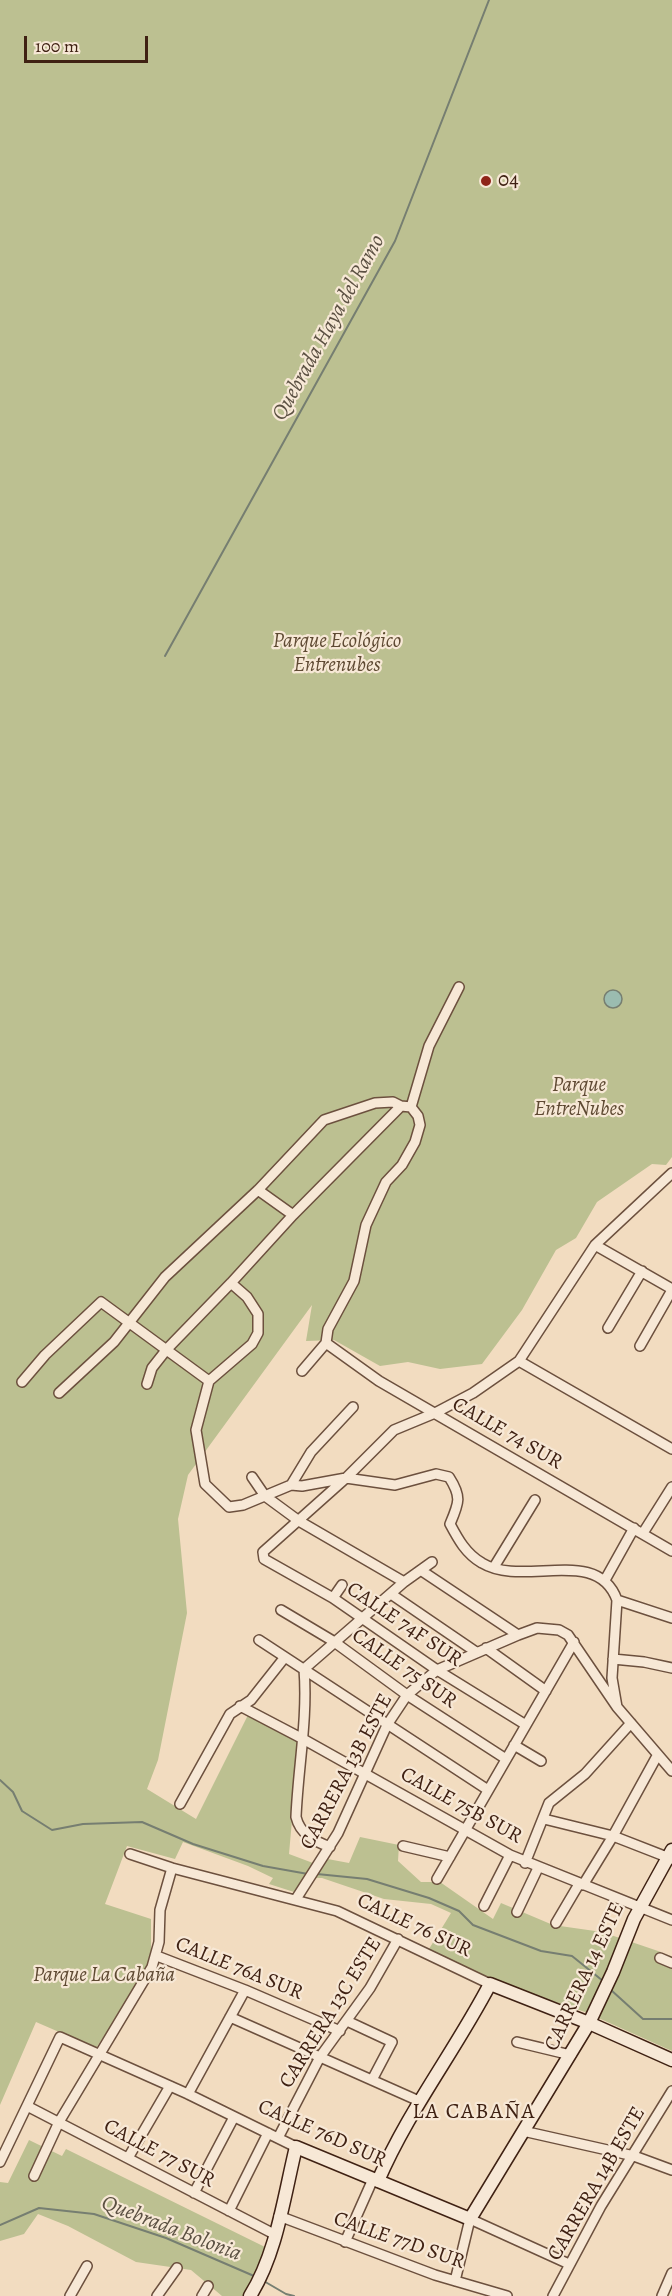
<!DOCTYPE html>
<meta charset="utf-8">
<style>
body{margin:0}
#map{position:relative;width:672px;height:2296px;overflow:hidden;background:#f2dcc0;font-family:Alegreya,serif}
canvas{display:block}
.scale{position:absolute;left:24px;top:36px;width:124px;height:27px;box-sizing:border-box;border:3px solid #3f2113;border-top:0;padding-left:8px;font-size:18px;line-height:21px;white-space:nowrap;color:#3f2113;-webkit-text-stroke:4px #f7e8d6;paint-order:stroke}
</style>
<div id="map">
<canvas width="672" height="2296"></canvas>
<div class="scale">100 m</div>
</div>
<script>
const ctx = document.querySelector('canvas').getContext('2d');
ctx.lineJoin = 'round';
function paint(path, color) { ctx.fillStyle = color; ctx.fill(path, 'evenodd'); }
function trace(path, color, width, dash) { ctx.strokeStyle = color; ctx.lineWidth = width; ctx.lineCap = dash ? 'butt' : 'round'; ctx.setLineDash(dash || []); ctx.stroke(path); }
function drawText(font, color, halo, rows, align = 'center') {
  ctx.font = font + ' Alegreya,serif'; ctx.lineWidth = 4.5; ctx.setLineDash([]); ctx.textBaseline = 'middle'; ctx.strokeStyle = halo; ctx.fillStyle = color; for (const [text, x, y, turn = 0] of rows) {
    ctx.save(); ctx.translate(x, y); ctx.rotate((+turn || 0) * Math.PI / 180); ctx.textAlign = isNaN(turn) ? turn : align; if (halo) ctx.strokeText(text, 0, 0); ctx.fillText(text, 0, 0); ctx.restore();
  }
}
paint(new Path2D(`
 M0,0H672V1157L666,1165L652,1164L597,1202L576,1238L556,1250L522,1310L482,1364L440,1369L408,1362L380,1366L334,1340L306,1341L312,1305L188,1475L178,1519L187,1613L158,1760L147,1789L196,1819L248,1715L299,1741L289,1854L313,1863L317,1857L349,1863L360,1837L399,1845L398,1861L421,1882H440L493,1919L501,1903L553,1925L602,1932L661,1952L657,1960L672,1966V2051L585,2012L499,1983L429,1949L451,1913L431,1904L384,1899L322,1878H303L294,1892L269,1884L273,1878L248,1866L183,1842L175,1859L127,1846L105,1904L151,1919V1961L134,1992L96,2048L36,2022L0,2105Z
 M29,2140L62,2156L66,2149L265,2247C261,2266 256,2280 243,2296H222L191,2270L136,2262L68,2226L38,2214L24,2234L0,2241V2182L8,2183Z`), '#bcc091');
const water = new Path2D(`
 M604 999a9 9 0 1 1 18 0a9 9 0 1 1-18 0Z`);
paint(water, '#9bbcb0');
trace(water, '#767e71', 1.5);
trace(new Path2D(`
 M165,656L395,241L489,0
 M0,1780L13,1792L22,1811L52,1830L83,1824L142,1822L193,1844L263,1866L308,1874
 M317,1874L367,1879L429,1898L459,1911L473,1925L541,1951L572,1956L603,1981
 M611,1990L643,2019H672
 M0,2225L39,2208L94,2214L166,2238L254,2276
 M262,2280L286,2294L294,2296`), '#767e71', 2);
const street = new Path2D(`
 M411,1107L429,1046L459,987
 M258,1190L293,1215
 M595,1245L672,1289
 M231,1283L247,1297L258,1314V1333L252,1344L209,1381L196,1430L205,1484L229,1507L243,1505L291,1485L302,1486L346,1478L395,1485L436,1474L449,1477C462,1497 459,1503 450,1524C458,1539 466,1554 482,1563C523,1588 597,1545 617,1600L612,1678L617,1707
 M608,1328L642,1271
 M326,1343L379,1381L672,1551
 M640,1346L672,1290
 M519,1361L672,1449
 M302,1371L326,1343L328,1329L354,1281L366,1225L386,1182L402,1165L415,1142L420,1125L418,1116L411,1107
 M22,1382L45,1355L101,1302L209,1381
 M147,1384L152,1368L167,1349L231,1283L293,1215L401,1106
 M59,1393L114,1342L165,1277L258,1190L324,1120L375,1103L393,1102L401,1106L411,1107
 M252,1477L265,1496L299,1521L404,1582
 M291,1485L311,1452L353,1407
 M643,1533L672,1487
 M494,1567L535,1500
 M422,1571L518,1635
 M605,1580L634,1528
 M391,1594L476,1652
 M333,1598L342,1585
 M617,1600L672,1618
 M281,1610L333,1641L407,1695L506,1759
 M259,1640L488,1790
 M486,1648L546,1691
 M613,1659L644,1662L672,1668
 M240,1706L303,1739L510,1855L672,1920
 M526,1725L437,1670L333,1598L264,1559L263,1552L346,1478L394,1430L435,1413L473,1393L519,1361L595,1245L672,1173
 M514,1745L541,1761
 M180,1804L230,1714L251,1700L285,1657
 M544,1819L613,1836L672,1859
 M403,1846L450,1857
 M330,1847C314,1841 300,1834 296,1817C298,1768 308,1718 304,1669L404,1582L432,1562
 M130,1854L172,1868L337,1911L490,1984
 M525,1863L549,1803L585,1774L631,1723
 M437,1879L574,1642
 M583,1885L613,1836L657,1756
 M296,1899L338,1833L387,1725L407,1695L437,1670L518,1635L537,1628L559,1630L568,1635L617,1707L672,1771
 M484,1906L510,1855
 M517,1912L538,1868
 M556,1923L579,1884
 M157,1956L245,1990L340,2031
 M660,1958L672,1963
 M230,2017L419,2101
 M347,2021L392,2042L372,2080
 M517,2042L571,2055
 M188,2094L245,1990
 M27,2106L274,2234
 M523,2131L634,2156L672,2170
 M278,2138L320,2057L370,1988L398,1939
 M128,2158L170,2086
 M0,2162L60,2037L188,2094L296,2147
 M34,2176L59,2122L152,1967L159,1942L160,1910L172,1868
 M194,2193L234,2117
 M229,2211L268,2133
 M279,2216L435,2275L507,2296
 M345,2242L373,2179
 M455,2281L470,2219L569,2264
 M70,2296L87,2266
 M157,2296L177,2268
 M202,2296L208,2286
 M553,2296L601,2206L672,2091
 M662,2296L672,2273`);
const secondary = new Path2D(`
 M378,2181C408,2111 455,2051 490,1984L589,2023L672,2060
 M250,2296C277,2253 284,2196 296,2147L470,2219L589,2023L613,1972L634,1919L672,1850`);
trace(street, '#6c503e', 12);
trace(secondary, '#3f2113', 15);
trace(street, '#f7e8d6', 9);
trace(secondary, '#f7e8d6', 12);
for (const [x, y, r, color] of [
 [486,181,6,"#8f2418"]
]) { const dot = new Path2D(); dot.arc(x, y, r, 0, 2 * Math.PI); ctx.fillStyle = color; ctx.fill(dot); trace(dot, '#f7e8d6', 2); }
drawText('21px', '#3f2113', '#f7e8d6', [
 ["04",498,181]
], 'left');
drawText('italic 21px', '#5e4932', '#f7e8d6', [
 ["Parque Ecológico",337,642],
 ["Entrenubes",337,666],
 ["Parque",579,1086],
 ["EntreNubes",579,1110],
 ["Parque La Cabaña",104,1976]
]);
drawText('21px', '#3f2113', '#f7e8d6', [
 ["CALLE 74 SUR",507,1434,30],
 ["CALLE 74F SUR",404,1625,34],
 ["CALLE 75 SUR",404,1669,35],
 ["CARRERA 13B ESTE",347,1772,-62],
 ["CALLE 75B SUR",461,1806,29],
 ["CALLE 76 SUR",414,1926,25],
 ["CALLE 76A SUR",239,1969,22],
 ["CARRERA 14 ESTE",585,1977,-65],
 ["CARRERA 13C ESTE",331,2013,-58],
 ["CALLE 76D SUR",322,2134,24],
 ["CALLE 77 SUR",159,2154,28],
 ["CARRERA 14B ESTE",597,2184,-60],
 ["CALLE 77D SUR",399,2241,19]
]);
drawText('italic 22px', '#5b5042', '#f7e8d6', [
 ["Quebrada Haya del Ramo",329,328,-61],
 ["Quebrada Bolonia",171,2229,21]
]);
ctx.letterSpacing = '1.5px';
drawText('22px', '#3f2113', '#f7e8d6', [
 ["LA CABAÑA",474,2113]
]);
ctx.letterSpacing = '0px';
</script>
